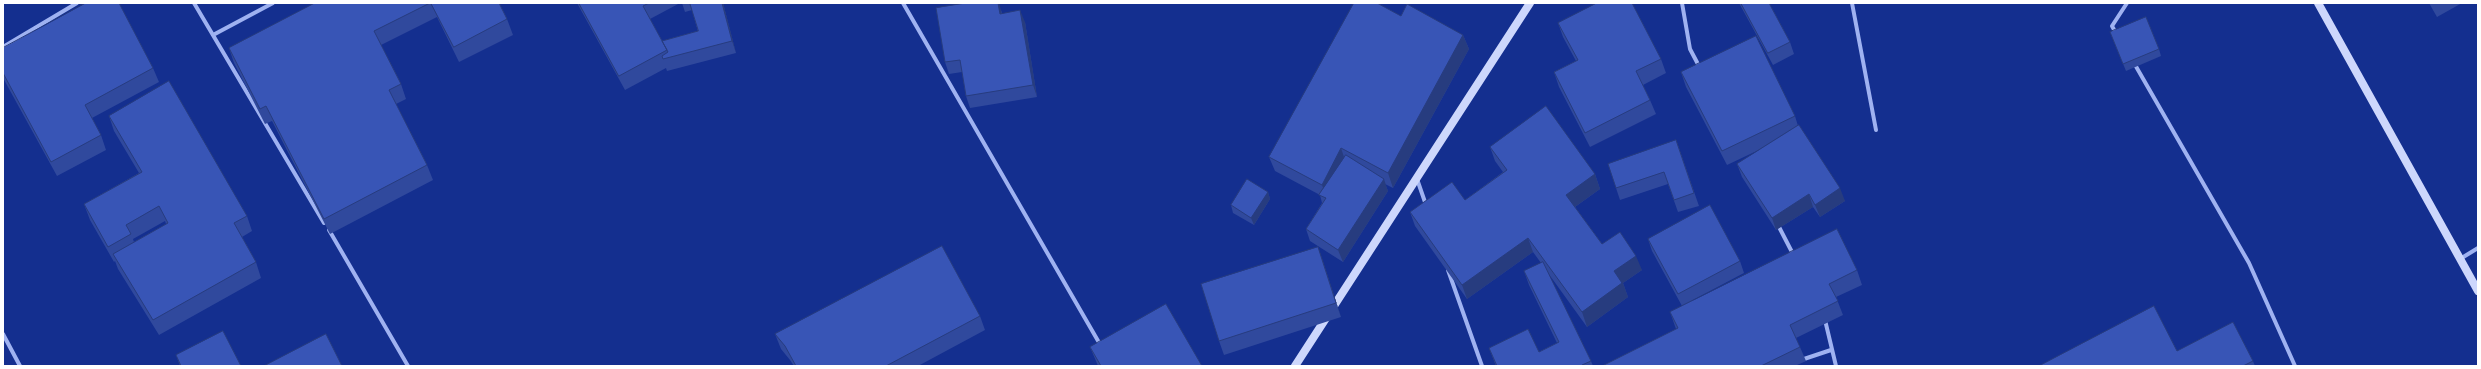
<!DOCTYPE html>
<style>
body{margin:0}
#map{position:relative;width:2481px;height:369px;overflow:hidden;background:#142f8f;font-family:"Roboto Condensed",sans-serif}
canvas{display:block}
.frame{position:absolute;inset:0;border:4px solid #fff;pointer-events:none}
</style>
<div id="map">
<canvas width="2481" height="369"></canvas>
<div class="frame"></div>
</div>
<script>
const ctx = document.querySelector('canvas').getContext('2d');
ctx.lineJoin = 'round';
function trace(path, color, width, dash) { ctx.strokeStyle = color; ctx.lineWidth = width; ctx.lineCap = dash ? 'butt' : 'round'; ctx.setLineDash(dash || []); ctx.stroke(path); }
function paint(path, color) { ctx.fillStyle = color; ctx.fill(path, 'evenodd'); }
trace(new Path2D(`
 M194,3L324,223
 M903,3L1101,346
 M1682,3L1690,49L1700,68
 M1852,3L1876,130
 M213,35L273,3
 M2117,35L2112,26L2127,3
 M3,47L77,3
 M2134,63L2249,263L2295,366
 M1417,179L1426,205
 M1778,225L1794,256
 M329,230L408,366
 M2460,259L2478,248
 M1448,270L1482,366
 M1825,320L1836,366
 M3,334L20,366
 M1801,360L1831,350`), '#9fb2f1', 4);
trace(new Path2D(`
 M2318,3L2478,291
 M1295,366L1530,3`), '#cdd7fc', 8);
paint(new Path2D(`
 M315,3H499L507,19L513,35L459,62L437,17L381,45L401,84L406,99L396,104L427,165L433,180L330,234L272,121L265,124L234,63L229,48Z
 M577,3H680L650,19L662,41L698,31L692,10L685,12L682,3H723L736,53L667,71L666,68L625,90Z
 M1739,3H1769L1790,42L1794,54L1773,65Z
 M2429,3H2462L2437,17Z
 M1001,10L1002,13L1025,22L1037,97L970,108L966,96L962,72L949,74L945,62Z
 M1401,16L1463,35L1469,49L1393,188L1385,184L1388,191L1343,262L1310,241L1306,229L1322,203L1320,195L1275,171L1269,157Z
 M1558,23L1661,59L1666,73L1643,85L1650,100L1656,114L1590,147L1559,87L1554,72L1576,61L1563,37Z
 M2110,32L2159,49L2161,56L2126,71Z
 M3,48L153,68L159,82L92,118L101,135L106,150L57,176L3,78Z
 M1681,72L1795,116L1798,126L1845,201L1820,217L1813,207L1776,230L1742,177L1737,164L1763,148L1727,165L1686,87Z
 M109,116L247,216L252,231L242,237L256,262L261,278L159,335L118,269L115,261L114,262L90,220L84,204L139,173L114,131ZM165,221L166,224L134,242L133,239Z
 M1676,140L1699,206L1678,212L1668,184L1620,200L1616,188Z
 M1490,147L1595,174L1600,189L1575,207L1602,244L1642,270L1623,283L1628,297L1587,327L1548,273L1591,361L1593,366H1496L1489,348L1539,352L1557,343L1529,285L1524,271L1541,263L1533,252L1467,299L1415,226L1410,212L1465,200L1503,172L1495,161Z
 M1268,192L1270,199L1254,225L1233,213L1231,205Z
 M1648,239L1740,261L1744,273L1691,301L1857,270L1862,285L1836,297L1843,315L1796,338L1800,347L1806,361L1795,366H1602L1676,329L1670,312L1682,306L1652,251Z
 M1318,247L1341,317L1224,355L1219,341Z
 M980,316L985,330L918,366H794L790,360L781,349L775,334Z
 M1090,347L1202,366H1098L1096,361Z
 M176,355L241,366H180Z
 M2253,361L2255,366H2039Z`), '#30499d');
paint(new Path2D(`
 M722,3H723L736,53L732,41Z
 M998,3H999L1001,10L1004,26L1000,14Z
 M1020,10L1025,22L1037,97L1033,85Z
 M1463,35L1469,49L1393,188L1388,173Z
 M1341,148L1346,163L1327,199L1322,185Z
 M1595,174L1600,189L1572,209L1566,195Z
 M1384,179L1388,191L1343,262L1338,250Z
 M1840,188L1845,201L1820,217L1815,205Z
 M1268,192L1270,199L1254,225L1251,218Z
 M1809,194L1813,207L1776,230L1772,218Z
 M1528,238L1533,252L1467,299L1462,285Z
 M1318,247L1323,261L1341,317L1336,303Z
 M1636,256L1642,270L1623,283L1628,297L1587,327L1582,312L1614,271Z`), '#273c7f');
const building = new Path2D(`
 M86,3H119L153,68L85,105L101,135L51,162L3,73V48Z
 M315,3H430L374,31L401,84L389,90L427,165L324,219L266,106L260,109L229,48Z
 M431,3H499L507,19L454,47Z
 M579,3H649L643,6L667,50L619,76Z
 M690,3H722L732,41L663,59L662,56L668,52L662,41L698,31Z
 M966,3H998L1000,14L1020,10L1033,85L966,96L960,60L945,62L936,8Z
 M1354,3H1377L1401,16L1407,4L1463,35L1388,173L1341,148L1322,185L1269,157Z
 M1597,3H1632L1661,59L1636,71L1650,100L1585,133L1554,72L1578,60L1558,23Z
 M1741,3H1769L1790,42L1768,53Z
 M2146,17L2159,49L2123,64L2110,32Z
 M1756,36L1795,116L1722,151L1681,72Z
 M169,81L247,216L234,223L256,262L153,320L113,254L168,223L159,206L126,225L131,234L108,247L84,204L142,172L109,116Z
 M1546,106L1595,174L1566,195L1602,244L1620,232L1636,256L1614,271L1622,283L1582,312L1528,238L1462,285L1410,212L1452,182L1465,200L1507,170L1490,147Z
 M1799,125L1840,188L1815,205L1809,194L1772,218L1737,164Z
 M1676,140L1694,193L1674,200L1664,172L1616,188L1608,164Z
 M1346,155L1384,179L1338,250L1306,229L1326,198L1319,195Z
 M1247,179L1268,192L1251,218L1231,205Z
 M1710,205L1740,261L1678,294L1648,239Z
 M1837,229L1857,270L1829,284L1838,301L1790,325L1800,347L1761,366H1602L1678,328L1670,312Z
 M942,246L980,316L886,366H796L785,346L775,334Z
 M1318,247L1336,303L1219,341L1201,284Z
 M1543,262L1591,361L1582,365V366H1497L1489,348L1528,329L1539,352L1559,342L1524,271Z
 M1166,304L1202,366H1101L1090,347Z
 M2154,306L2177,351L2233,322L2253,361L2243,366H2039Z
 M223,331L241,366H181L176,355Z
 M326,334L342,366H264Z`);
paint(building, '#3855b6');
trace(building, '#273c7f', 1);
</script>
